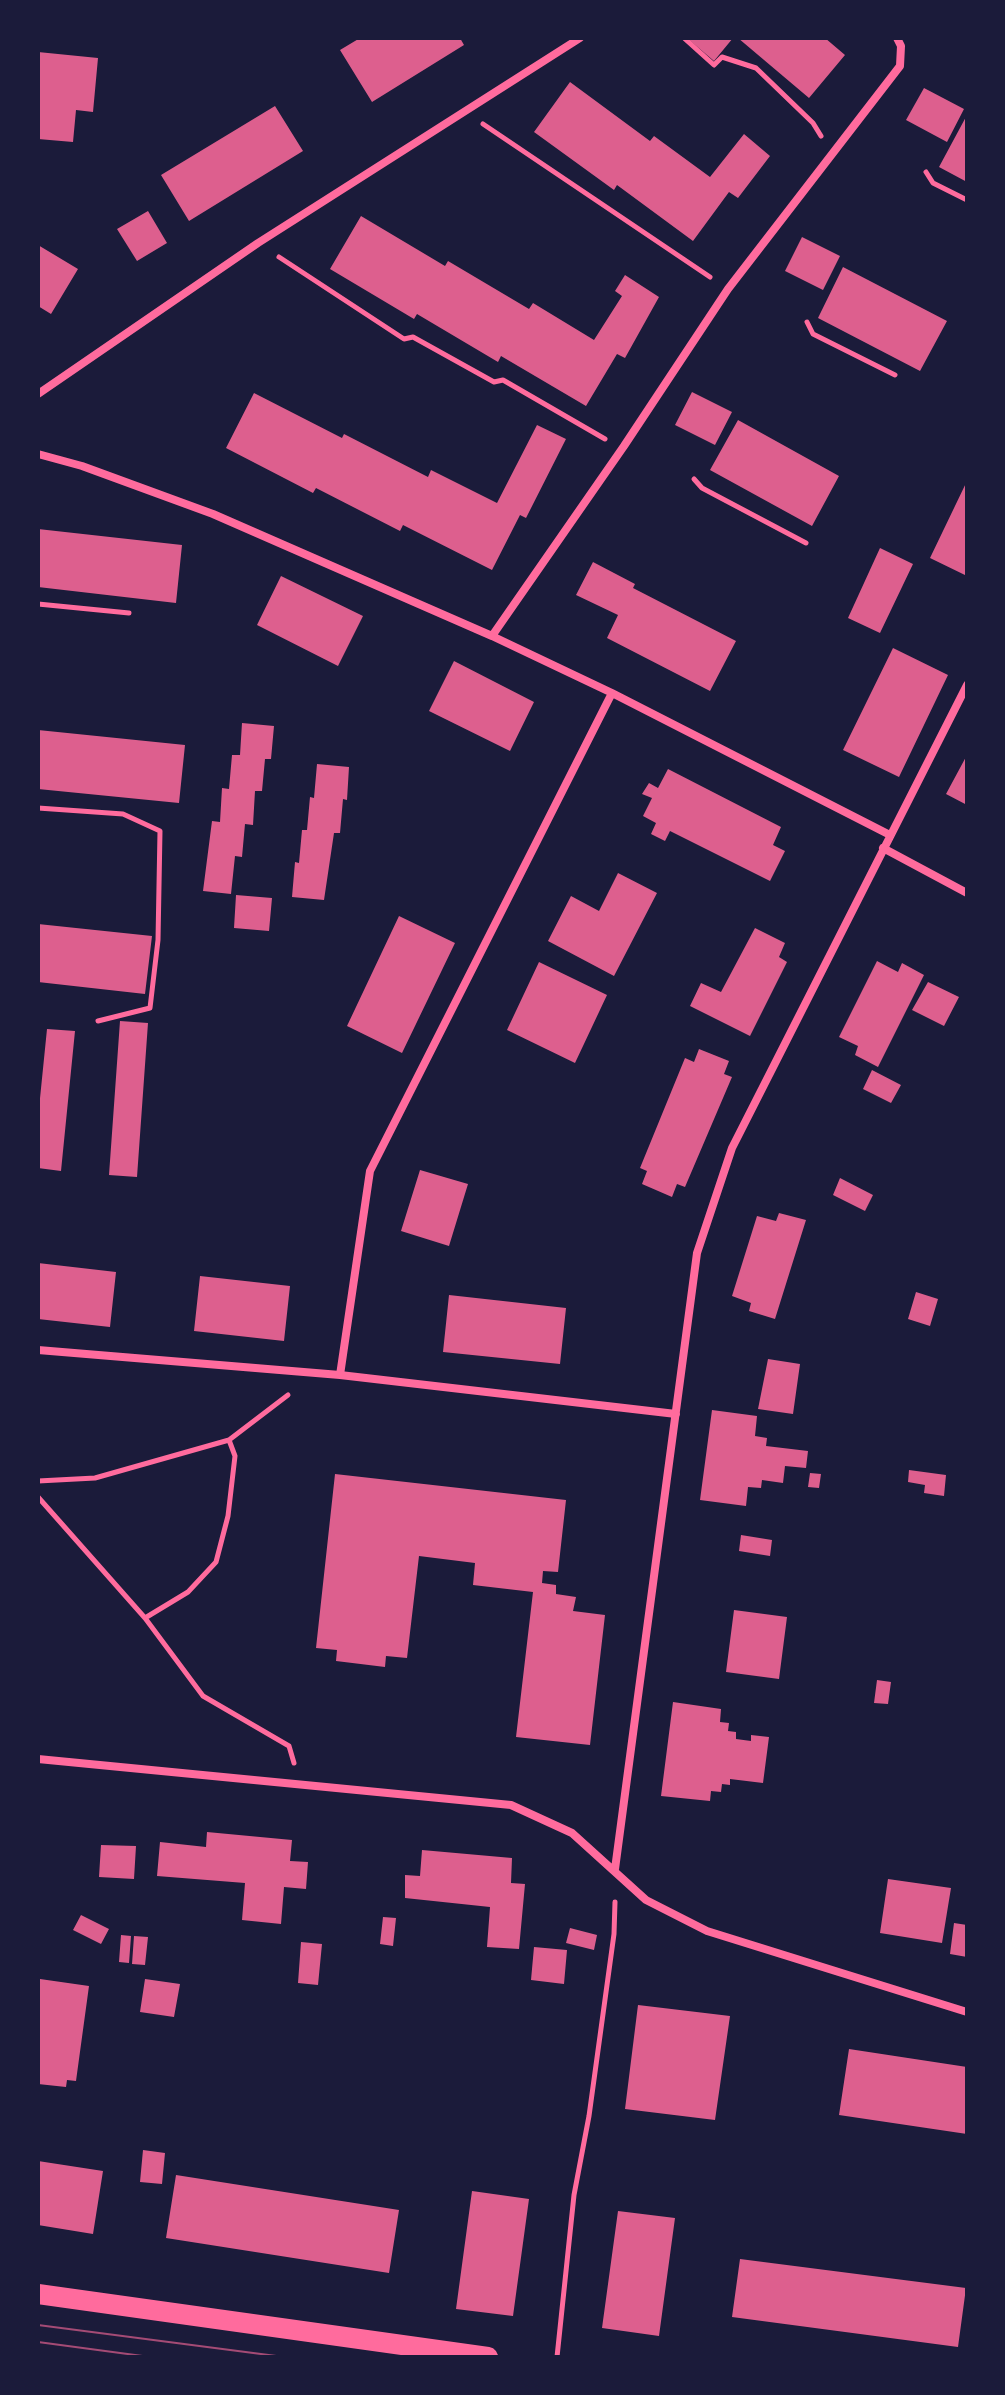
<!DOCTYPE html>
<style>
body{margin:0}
#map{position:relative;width:1005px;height:2395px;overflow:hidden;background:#1b1b3a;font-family:Manrope,sans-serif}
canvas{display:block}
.frame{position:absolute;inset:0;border:40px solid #1b1b3a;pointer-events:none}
</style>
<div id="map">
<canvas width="1005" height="2395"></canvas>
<div class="frame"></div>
</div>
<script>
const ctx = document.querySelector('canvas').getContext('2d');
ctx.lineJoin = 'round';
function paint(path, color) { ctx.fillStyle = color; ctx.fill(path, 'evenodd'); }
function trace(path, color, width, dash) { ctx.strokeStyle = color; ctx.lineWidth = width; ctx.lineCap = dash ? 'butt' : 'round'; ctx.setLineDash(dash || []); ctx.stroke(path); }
paint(new Path2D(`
 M360,38H460L464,45L372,102L340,50Z
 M687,38H733L714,61Z
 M738,38H825L845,55L809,98Z
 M38,52L98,58L93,112L76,110L73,142L38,139Z
 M570,82L650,141L654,136L710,177L744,134L770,156L738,198L729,192L693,241L617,185L614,190L534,132Z
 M924,88L964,109L947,142L906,120Z
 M275,106L303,151L189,221L161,175Z
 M967,115V182L939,167Z
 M148,211L167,243L137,261L117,229Z
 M361,216L445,266L448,261L529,309L533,303L594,340L622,296L615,291L625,275L659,297L625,358L617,354L586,406L501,356L498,362L417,314L414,319L330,269Z
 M802,237L840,256L823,290L785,271Z
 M38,245L78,269L51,314L38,306Z
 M843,267L947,321L920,371L818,318Z
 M692,392L732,412L715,445L675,425Z
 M254,393L342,438L344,434L428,477L431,470L497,503L537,425L566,439L526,518L520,515L492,570L403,525L400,531L316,488L313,493L226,448Z
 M738,420L839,476L812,526L710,470Z
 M967,481V576L930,558Z
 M38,529L182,545L176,603L38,587Z
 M880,548L913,564L880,633L848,618Z
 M593,562L635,584L633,588L736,641L710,691L607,638L618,615L576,595Z
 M281,576L363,616L338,666L257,625Z
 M893,648L948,675L899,777L843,750Z
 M454,661L534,702L510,751L429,711Z
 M242,723L274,726L271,759H265L262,791H255L253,825L245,824L242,857L235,856L231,894L203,891L212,821L220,822L222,788L229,789L232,755H240Z
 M38,730L185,745L179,803L38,789Z
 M967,755V805L946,794Z
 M317,764L349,767L347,800L343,799L340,833H334L324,900L292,897L295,862L299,863L302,830H307L310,797L314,798Z
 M668,769L781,827L773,845L785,851L770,881L670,831L665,841L651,834L656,823L643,816L652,798L642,794L649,783L658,788Z
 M618,873L657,893L614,976L548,941L571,896L599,911Z
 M236,895L272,898L269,931L234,928Z
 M399,916L455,943L402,1053L347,1026Z
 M38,924L152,936L145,994L38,982Z
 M755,928L785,943L779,957L787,962L750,1036L690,1006L701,983L721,992Z
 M877,961L898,972L902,963L924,975L878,1067L855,1055L858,1046L839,1037Z
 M539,962L607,995L575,1063L507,1030Z
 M928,982L959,997L944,1026L912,1010Z
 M120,1021L148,1023L137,1177L109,1175Z
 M47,1029L75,1031L61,1171L38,1168V1118Z
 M699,1049L729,1061L724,1074L732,1077L685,1187L677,1184L672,1197L642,1184L647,1171L640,1168L685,1058L694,1062Z
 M872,1070L901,1085L891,1103L863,1089Z
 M420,1170L468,1184L449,1246L401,1231Z
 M840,1178L873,1195L865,1211L833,1195Z
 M779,1213L806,1220L775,1319L749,1311L751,1303L732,1296L757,1216L776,1221Z
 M38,1263L116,1272L110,1327L38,1319Z
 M200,1276L290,1286L284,1341L194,1331Z
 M916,1292L938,1299L930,1326L908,1319Z
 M449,1295L566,1308L560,1364L443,1352Z
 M768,1359L800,1364L793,1414L758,1409Z
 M712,1410L757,1416L755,1436L767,1438L766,1446L808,1451L806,1468L785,1466L783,1483L762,1480L761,1488L748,1487L746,1506L700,1500Z
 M909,1470L946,1475L944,1496L924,1493L925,1485L908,1482Z
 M810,1473L821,1474L819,1488L808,1487Z
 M335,1474L566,1500L558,1572L543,1571L542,1583L556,1585V1594L576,1597L573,1611L605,1615L590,1745L516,1737L533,1592L473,1585L475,1563L419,1556L407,1658L386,1656L385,1667L336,1661L337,1650L316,1648Z
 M741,1535L772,1540L770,1556L739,1551Z
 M734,1610L787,1617L779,1679L726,1672Z
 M877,1680L891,1682L888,1704L874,1703Z
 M673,1702L721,1709L720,1722L729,1723L728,1731L736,1732V1739L751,1741V1735L769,1737L763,1783L730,1779V1785L722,1784L721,1792L711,1791L710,1801L661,1796Z
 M207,1832L292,1840L290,1861L308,1862L306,1889L284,1887L281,1924L242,1920L245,1883L157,1876L160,1842L206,1847Z
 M101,1845L136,1846L134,1879L99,1877Z
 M422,1850L512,1858L511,1883L525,1884L519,1949L487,1947L490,1907L405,1898V1875L420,1876Z
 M888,1879L951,1888L942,1943L880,1933Z
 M81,1915L109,1929L101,1944L73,1930Z
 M383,1917L396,1918L393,1946L380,1944Z
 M954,1923L967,1925V1957L950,1954Z
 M570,1928L597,1935L594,1950L566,1943Z
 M121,1935L131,1936L129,1963L119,1962Z
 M134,1936L148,1937L145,1965L132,1964Z
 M301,1942L322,1944L318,1985L298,1983Z
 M534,1947L567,1950L564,1984L531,1980Z
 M40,1979L89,1986L76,2081L67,2080L66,2087L38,2084Z
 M145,1979L180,1984L174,2017L140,2012Z
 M638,2005L730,2016L715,2120L625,2109Z
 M849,2049L967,2067V2134L839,2115Z
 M143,2150L165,2153L162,2184L140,2182Z
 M38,2161L103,2171L93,2234L38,2225Z
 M176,2175L399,2210L389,2273L166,2238Z
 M472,2191L529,2199L513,2316L456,2309Z
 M618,2211L675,2218L659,2336L602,2328Z
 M740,2259L966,2288L958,2347L732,2317Z`), '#dd5f8e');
trace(new Path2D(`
 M684,38L714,65L722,57L756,68L813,123L821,136
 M483,124L710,277
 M926,172L933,183L967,200
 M279,257L404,339L413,337L494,382L503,380L605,439
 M807,322L813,334L895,375
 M694,479L702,488L806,543
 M38,604L129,613
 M38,808L123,814L160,831L158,940L150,1008L98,1021
 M38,1481L95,1478L229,1440L288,1395
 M38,1497L145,1618L203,1696L289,1746L294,1763
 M145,1618L188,1592L216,1562L228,1516L235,1456L229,1440
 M557,2357L574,2195L589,2116L614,1934L615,1902`), '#ff6b9d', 5);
trace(new Path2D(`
 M38,394L258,243L580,38
 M38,454L82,466L213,514L492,636L612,693L890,835
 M492,636L624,446L728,289L900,66L901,46L897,38
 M883,848L967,893
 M38,1350L340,1375L676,1414
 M340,1375L370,1171L612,693
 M38,1759L511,1805L572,1833L646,1900L707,1931L967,2012
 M615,1869L697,1253L732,1148L967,685`), '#ff6b9d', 8);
trace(new Path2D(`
 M38,2294L488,2357`), '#ff6b9d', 20);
trace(new Path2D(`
 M38,2325L284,2357
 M38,2342L150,2357`), '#a44b75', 2);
</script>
